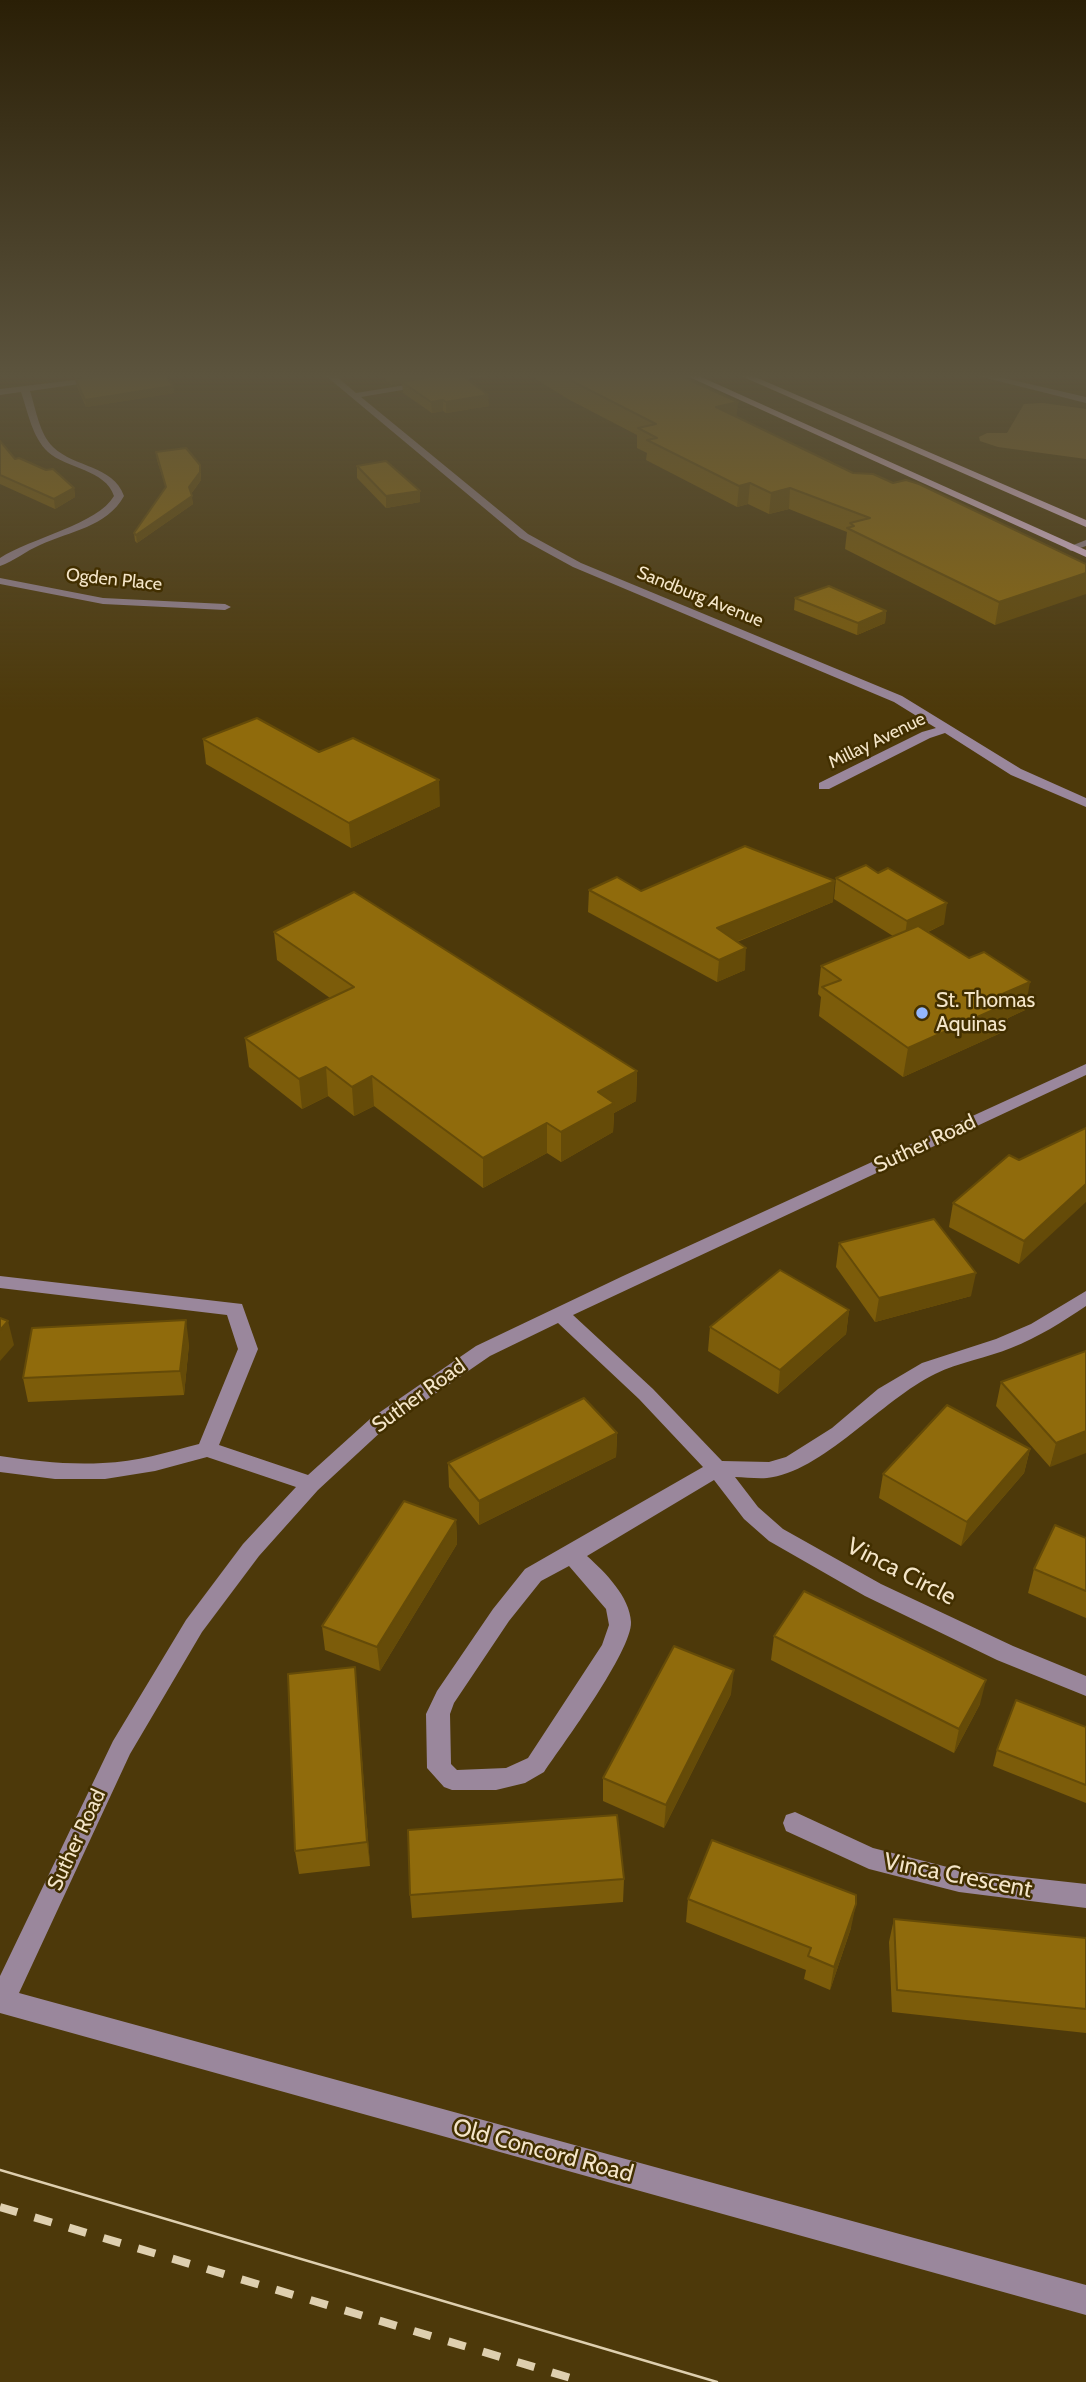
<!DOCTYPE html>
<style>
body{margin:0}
canvas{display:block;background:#4d390a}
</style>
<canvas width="1086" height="2382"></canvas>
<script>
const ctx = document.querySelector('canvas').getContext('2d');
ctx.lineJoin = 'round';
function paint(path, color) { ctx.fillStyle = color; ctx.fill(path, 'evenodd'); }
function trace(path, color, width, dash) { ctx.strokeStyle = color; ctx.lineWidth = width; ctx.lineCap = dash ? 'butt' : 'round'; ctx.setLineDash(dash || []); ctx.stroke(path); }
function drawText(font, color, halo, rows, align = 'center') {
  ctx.font = font + ' Cabin,sans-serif'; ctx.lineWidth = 5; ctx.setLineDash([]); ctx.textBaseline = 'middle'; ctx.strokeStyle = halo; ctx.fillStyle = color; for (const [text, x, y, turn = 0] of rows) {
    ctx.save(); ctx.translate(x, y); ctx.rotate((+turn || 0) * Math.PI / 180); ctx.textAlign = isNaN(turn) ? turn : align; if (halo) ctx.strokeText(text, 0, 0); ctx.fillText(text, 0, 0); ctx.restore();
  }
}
paint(new Path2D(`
 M1043,403L1086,409V459L998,447L980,441L979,437L987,433H1007L1024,404Z`), '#7f621f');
paint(new Path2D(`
 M107,376H136L30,391C36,409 39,433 53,447C75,468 113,465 124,496C107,527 70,531 40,545C26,551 14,561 0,566V558C31,538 98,524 114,496C105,469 67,469 48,452C32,437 28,412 21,392L0,395V389Z
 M326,376H336L356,393L462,376H485L361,397L528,534L581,563L902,696L1021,769L1086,798V807L1011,775L945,733L930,738L829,789H819V783L922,732L936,728L894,702L573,567L520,538Z
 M978,376H995L1086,397V403Z
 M1086,540V546L1071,551L1066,548Z
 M0,578L103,598L225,604L231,607L225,610L103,604L0,584Z
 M1086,1064V1075L573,1315L653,1389L722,1461L769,1462L786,1457L832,1428L878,1389L922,1363L996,1339L1031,1324L1086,1291V1306C1062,1322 1039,1337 1011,1348C987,1358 959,1362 935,1374C883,1399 821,1473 767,1478C757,1479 745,1477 735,1477L758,1507L783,1529L881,1584L1013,1646L1086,1676V1696L997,1660L865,1596L769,1541L744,1519L714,1480L587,1556C605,1572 630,1597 631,1622C632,1651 563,1744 544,1772L525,1783L496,1790H452L444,1787L427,1768L426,1714L437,1691L493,1609L525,1569L703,1467L639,1399L558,1323L490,1356L384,1429L318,1490L259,1556L202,1632L130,1754L19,1993L1086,2285V2315L0,2013V1976L113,1741L186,1620L243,1544L296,1487L207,1457L155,1471L105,1479H55L0,1472V1456C34,1461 68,1465 103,1463C136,1462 168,1452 199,1444L238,1349L227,1315L0,1288V1276L242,1304L258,1349L219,1445L308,1475L370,1419L476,1346L623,1276ZM569,1566L606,1609L609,1625L602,1645L528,1758L506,1768L457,1770L451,1764L450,1714L454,1703L509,1621L541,1581Z
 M795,1812L873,1848L959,1870L1086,1884V1908L959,1892L869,1869L786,1831L783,1823L786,1815Z`), '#9a879c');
paint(new Path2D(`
 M687,376H699L1086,550V557Z
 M741,376H753L1086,520V527Z`), '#f8d1fb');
trace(new Path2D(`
 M0,2170L717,2382`), '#decfaf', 2.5);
trace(new Path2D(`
 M0,2207L584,2382`), '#decfaf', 8, [18, 18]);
paint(new Path2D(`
 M382,376H463L489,406L446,413L443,411L432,413L403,393L402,383L392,385Z
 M534,376H681L737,417L853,473L893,483L1086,564L995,625L845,549L847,532L789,509L769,514L748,504L737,507L646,460L647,453L637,448V435L568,399L534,378Z
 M76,380L173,386L174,393L86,407L77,387Z
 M0,441L15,459L74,488L75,497L55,509L0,484Z
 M156,452L201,473V480L191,494L193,504L137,543L135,541L134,533L166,488L157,460Z
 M357,466L420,491V502L386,508L357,478Z
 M795,598L886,611L885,623L857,635L794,610Z
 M203,739L319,752L440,806L351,848L206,764Z
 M836,878L944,924L928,932L1025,1010L1008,1018L1005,1031L903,1077L819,1016L821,997L818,994L821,966L893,936L834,899Z
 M589,890L641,891L833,902L737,942L745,970L717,982L588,912Z
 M274,932L637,1071L636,1101L614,1113L613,1132L561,1162L547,1153L483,1188L374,1106L354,1116L328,1096L302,1109L249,1067L245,1038L330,998L277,960Z
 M1086,1128L1019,1264L949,1227L953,1203L1019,1160Z
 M839,1243L971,1296L875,1322L836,1267Z
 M849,1310L846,1334L778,1394L708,1351L710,1327Z
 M189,1344L184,1395L28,1402L23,1378Z
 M1086,1351L1050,1467L996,1406L1001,1382Z
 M617,1433L616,1457L479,1525L449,1487L448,1463Z
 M1030,1449L1024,1473L961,1546L879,1498L883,1474Z
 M456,1520L457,1544L380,1671L325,1650L322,1626Z
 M1086,1538V1618L1028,1593L1034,1569Z
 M774,1636L980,1704L954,1753L771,1660Z
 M355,1667L370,1866L299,1874L295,1851Z
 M731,1694L664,1828L603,1801V1778Z
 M1086,1727V1803L993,1766L997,1750Z
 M624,1879L623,1902L412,1918L410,1895Z
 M688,1899L851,1928L830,1990L804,1979L806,1970L686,1922Z
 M894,1919L1086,1938V2033L892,2012L889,1942Z`), '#7c5c0a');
paint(new Path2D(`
 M392,376H443L392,385Z
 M173,386L174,393L86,407L85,400Z
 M488,395L489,406L446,413V402Z
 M443,400V411L432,413L431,402Z
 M738,402L736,422L716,407Z
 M200,465L201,480L190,495L189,487Z
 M750,483L748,504L737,507L739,486Z
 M74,488L75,497L55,509L54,499Z
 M790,488L789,509L769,514L771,493Z
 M420,491V502L386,508V496Z
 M192,496L193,504L137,543L136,535Z
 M1086,573V594L995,625L999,602Z
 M886,611L885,623L857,635L858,623Z
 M439,780L440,806L351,848L349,823Z
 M835,881L833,902L716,950L717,928Z
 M947,903L944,924L904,943L907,921Z
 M746,948L745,970L717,982L719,960Z
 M1030,982L1025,1010L1008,1018L1005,1031L903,1077L908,1048L1000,995Z
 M326,1067L328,1096L302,1109L299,1079Z
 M637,1071L636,1101L614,1113L613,1132L561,1162V1132L598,1092Z
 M372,1076L374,1106L354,1116L352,1087Z
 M547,1123V1153L483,1188V1158Z
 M1086,1184V1202L1019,1264L1024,1241Z
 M976,1273L971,1296L875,1322L879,1298Z
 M849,1310L846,1334L778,1394L780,1370Z
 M186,1320L189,1344L184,1395L180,1371Z
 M8,1321L14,1345L0,1361V1330Z
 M1086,1431V1453L1050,1467L1056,1443Z
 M617,1433L616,1457L479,1525V1501Z
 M1030,1449L1024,1473L961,1546L967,1522Z
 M456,1520L457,1544L380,1671L377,1647Z
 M355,1667L357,1691L370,1866L367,1842Z
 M734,1670L731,1694L664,1828L666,1805Z
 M986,1680L980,1704L954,1753L959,1729Z
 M856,1904L851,1928L830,1990L834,1967Z`), '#654b08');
const building = new Path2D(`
 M102,376H165L173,386L85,400L76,380Z
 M435,376H463L488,395L446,402L443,400L431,402L402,382Z
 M562,376H681L738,402L716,407L853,473L873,474L893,483L906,480L919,484L1086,564V573L999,602L847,528L854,526L850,523L870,518L790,488L771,493L750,483L739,486L647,440L657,438L638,428L656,424Z
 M0,441L15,459L19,458L46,470L53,469L74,488L54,499L0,475Z
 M186,448L200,465V472L189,487L192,496L136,535L134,533L166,487L156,452Z
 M386,461L420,491L386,496L357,466Z
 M829,586L886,611L858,623L795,598Z
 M257,718L319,752L353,738L439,780L349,823L203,739Z
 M745,846L835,881L717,928L746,948L719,960L589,890L617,877L641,891Z
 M866,865L878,873L888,868L947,903L907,921L836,878Z
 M354,892L637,1071L598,1092L614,1103L561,1132L547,1123L483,1158L372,1076L352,1087L326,1067L299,1079L245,1038L354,987L274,932Z
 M918,926L969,958L984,952L1030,982L1000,995L1011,1002L908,1048L822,987L841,980L821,966Z
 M1086,1128V1184L1024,1241L953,1203L1009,1155L1019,1160Z
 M934,1219L976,1273L879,1298L839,1243Z
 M780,1270L849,1310L780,1370L710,1327Z
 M0,1318L8,1321L0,1330Z
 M186,1320L180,1371L23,1378L32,1328Z
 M1086,1351V1431L1056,1443L1001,1382Z
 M584,1398L617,1433L479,1501L448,1463Z
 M947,1405L1030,1449L967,1522L883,1474Z
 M404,1501L456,1520L377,1647L322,1626Z
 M1055,1525L1086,1538V1591L1034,1569Z
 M804,1591L986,1680L959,1729L774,1636Z
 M674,1646L734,1670L666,1805L603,1778Z
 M355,1667L367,1842L295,1851L288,1674Z
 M1016,1700L1086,1727V1785L997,1750Z
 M617,1815L624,1879L410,1895L408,1830Z
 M712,1840L856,1895V1904L834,1967L808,1956L811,1948L688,1899Z
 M894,1919L1086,1938V2009L897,1990Z`);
paint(building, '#906b0c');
trace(building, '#654b08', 2);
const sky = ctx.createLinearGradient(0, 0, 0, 710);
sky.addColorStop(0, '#2a1f06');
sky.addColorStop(0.53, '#5c543e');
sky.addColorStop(1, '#5c543e00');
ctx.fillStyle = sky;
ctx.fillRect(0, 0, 1086, 710);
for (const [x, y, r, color] of [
 [922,1013,7,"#94b7fd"]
]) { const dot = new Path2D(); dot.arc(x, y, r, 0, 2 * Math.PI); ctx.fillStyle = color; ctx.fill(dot); trace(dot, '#422f00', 2.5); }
drawText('18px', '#f4e5c8', '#422f00', [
 ["Ogden Place",114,580,6],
 ["Sandburg Avenue",700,597,22],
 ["Millay Avenue",877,741,-26]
]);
drawText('21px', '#f4e5c8', '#422f00', [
 ["St. Thomas",936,1001],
 ["Aquinas",936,1025]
], 'left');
drawText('21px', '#f4e5c8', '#422f00', [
 ["Suther Road",925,1144,-25],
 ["Suther Road",419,1396,-36],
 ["Suther Road",77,1840,-65]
]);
drawText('24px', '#f4e5c8', '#422f00', [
 ["Vinca Circle",901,1572,27],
 ["Vinca Crescent",958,1876,11],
 ["Old Concord Road",543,2151,15]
]);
</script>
